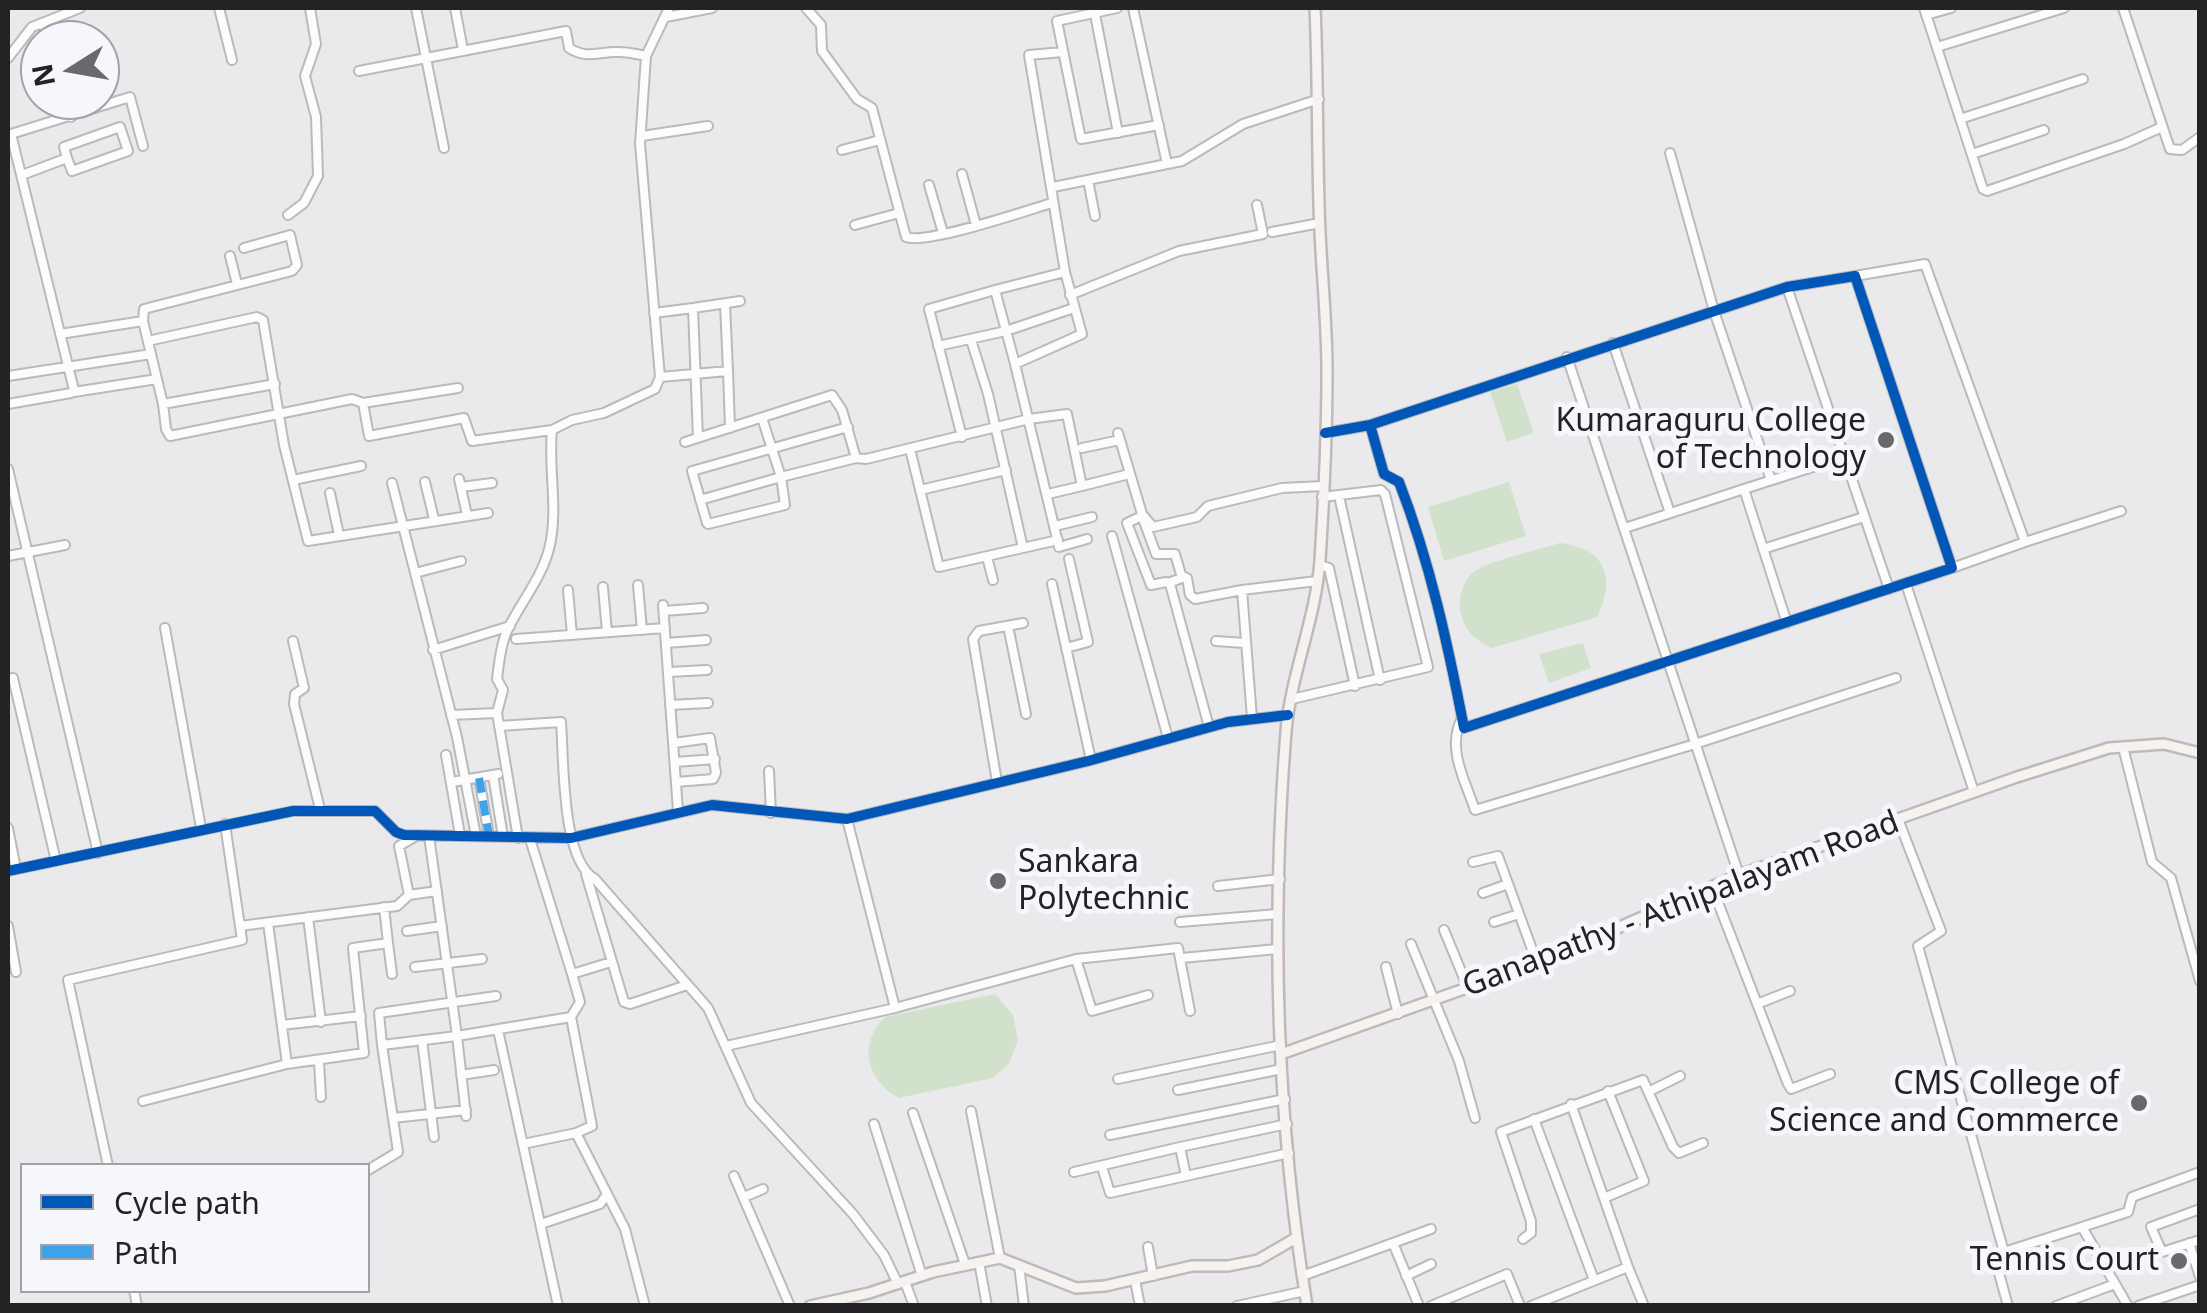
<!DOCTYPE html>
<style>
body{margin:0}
#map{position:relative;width:2207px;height:1313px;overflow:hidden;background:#eaeaed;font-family:"Noto Sans",sans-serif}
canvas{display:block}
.frame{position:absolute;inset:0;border:10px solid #232325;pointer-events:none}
.legend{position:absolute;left:20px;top:1163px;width:350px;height:130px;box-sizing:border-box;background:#f6f7fc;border:2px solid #a2a2a6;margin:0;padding:12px 18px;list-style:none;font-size:30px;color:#232325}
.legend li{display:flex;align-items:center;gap:20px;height:50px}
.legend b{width:50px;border:2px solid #a2a2a6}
.north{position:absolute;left:20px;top:20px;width:100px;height:100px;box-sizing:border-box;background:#f6f7fc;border:2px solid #a2a2a6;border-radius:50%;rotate:259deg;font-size:28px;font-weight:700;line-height:40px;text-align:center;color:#232325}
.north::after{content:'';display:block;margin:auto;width:35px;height:45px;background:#69696b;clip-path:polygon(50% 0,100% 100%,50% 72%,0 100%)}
</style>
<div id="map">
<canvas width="2207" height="1313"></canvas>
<div class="frame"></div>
<ul class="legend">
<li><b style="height:12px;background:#0057b8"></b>Cycle path</li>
<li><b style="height:12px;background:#3ea2eb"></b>Path</li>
</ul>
<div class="north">N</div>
</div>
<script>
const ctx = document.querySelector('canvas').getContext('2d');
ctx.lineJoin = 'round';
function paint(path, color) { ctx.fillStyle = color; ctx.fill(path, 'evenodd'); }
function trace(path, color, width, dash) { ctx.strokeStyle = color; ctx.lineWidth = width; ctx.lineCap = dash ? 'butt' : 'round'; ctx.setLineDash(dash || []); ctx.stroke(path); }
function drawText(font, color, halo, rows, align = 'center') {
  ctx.font = font + ' "Noto Sans",sans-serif'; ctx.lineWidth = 10; ctx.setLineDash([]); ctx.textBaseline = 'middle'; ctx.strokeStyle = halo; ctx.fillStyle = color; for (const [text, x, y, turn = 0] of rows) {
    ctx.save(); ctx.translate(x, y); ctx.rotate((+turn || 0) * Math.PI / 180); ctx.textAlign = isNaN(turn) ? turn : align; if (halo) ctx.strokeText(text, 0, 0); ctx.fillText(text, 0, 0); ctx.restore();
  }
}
paint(new Path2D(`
 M1517,384L1534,433L1507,442L1490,392Z
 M1509,482L1526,536L1444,561L1428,507Z
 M1560,543C1605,548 1617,577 1597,617L1492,648C1476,640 1465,632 1461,614C1458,600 1462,579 1475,571C1492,560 1538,550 1560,543Z
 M1583,643L1591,668L1549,683L1539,654Z
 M995,994L1013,1015L1018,1040L1009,1064L993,1078L899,1098C867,1081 857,1044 885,1017Z`), '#d2e1cc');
const minor = new Path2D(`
 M219,8L232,60
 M416,8L444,148
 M455,8L463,50
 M806,8L821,25L822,51L857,99L872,108L906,237C926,245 1025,211 1052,203
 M1117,8L1057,21L1081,139L1159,125
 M1133,8L1167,164
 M1924,8L1983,189L1987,191L2124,144L2162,127
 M2123,8L2170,149L2182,150L2200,137
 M1094,9L1118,133
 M1926,15L1951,8
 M666,17L712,8
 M43,23L48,40
 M1937,47L2064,8
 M1063,52L1029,55L1065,272L1082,334L1015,364L995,290L1065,272
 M8,58L32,27L80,8
 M359,71L566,31L569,48C588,60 599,51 619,52C628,52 637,54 646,56
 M64,100L71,117
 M1960,119L2083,79
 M642,136L708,126
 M842,150L880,140
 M1670,153L1714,311L1771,480
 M1972,154L2044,130
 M962,174L976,225
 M22,175L67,158L72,171L128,151L120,127L64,147L67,158
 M1088,180L1095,216
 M929,185L943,233
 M1053,187L1182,161L1243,124L1319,99
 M288,215L304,203L318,176L316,117L305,76L316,44L310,8
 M855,225L899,213
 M1272,232L1320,223
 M244,248L290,235L297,265L292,271L144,309L143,321L163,404L166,429L170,436L352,399L363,403L458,388
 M230,256L237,284
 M1855,276L1925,264L2025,542L1952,568
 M1787,287L1889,589
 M1070,295L1179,251L1263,234L1257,205
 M725,304L728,371
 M693,308L740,301
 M654,313L693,308L698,438
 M60,334L143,321
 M971,340L988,394L1023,548
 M148,341L257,317L263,320L284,445L308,541L488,513
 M1613,343L1670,513
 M938,346L1006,331L1074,308
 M1567,357L1739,875
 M1015,364L1059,547L1087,539
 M8,376L151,354
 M660,377L728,371L730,428
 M74,392L157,379
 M363,403L369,436L464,418L472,441L552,430
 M8,404L71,393L74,390L11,134L130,97L143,146
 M163,404L275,384
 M763,421L781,477L856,458
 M1118,433L1142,514L1153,527L1197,517L1208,506L1282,488L1323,486
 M1325,433L1370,425L1787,287L1855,276L1952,568L1464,728C1448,645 1430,562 1399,482L1384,474L1370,425
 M962,437L929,309L995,290
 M685,442L832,395L842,410L856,458L866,459L1029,419L1067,414L1082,486L1048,494
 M1082,448L1120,440
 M910,449L939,567L1058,540
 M8,469L98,853
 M459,479L467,515
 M293,480L361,466
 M425,482L434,519
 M392,483L457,737L476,836
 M1082,486L1129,474
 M461,487L492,483
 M920,490L1006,470
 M330,493L339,535
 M1339,496L1380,680
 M700,500L781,477L785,505L708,524L707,523L692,471L848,427
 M1055,526L1092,517
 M1625,528L1744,489
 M1112,536L1168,738
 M2025,542L2121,511
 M1763,549L1864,517
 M8,556L65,545
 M987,557L993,580
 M1320,565L1329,568L1355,686
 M415,573L461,561
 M1182,576L1187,578L1190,595L1195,599L1242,590
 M1168,583L1182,578L1175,554H1156L1142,516L1127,523L1151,585L1166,582L1170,584L1209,727
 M1052,584L1091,760
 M1906,584L1974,792
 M638,585L642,630
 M603,587L607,632
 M568,590L572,635
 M663,605L678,811
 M664,611L703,608
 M1787,623L1744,489L1844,457
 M1008,626L1026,714
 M165,628L201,828
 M516,639L665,628
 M293,641L304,688L295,694L294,704L320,809
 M1216,641L1244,643
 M666,643L706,640
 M1066,648L1088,642L1069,559
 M433,650L510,626
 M668,672L707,670
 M8,679L13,678L56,861
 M1292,699L1428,667L1385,494L1381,490L1322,497
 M670,705L708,703
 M451,715L497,713
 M1252,718L1242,590L1317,581
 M1462,718C1446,748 1465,780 1475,810L1695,744L1896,678
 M499,726L561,722C564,759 561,860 595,879L708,1008L751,1103L853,1214L884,1255L898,1284
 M674,743L710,738L716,773L713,779L676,782
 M2123,747L2152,862L2171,878L2200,981
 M446,755L460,835
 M675,762L715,759
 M769,771L771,813
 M493,775L503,837
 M479,778L489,836
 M452,782L498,774
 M997,782L973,639L979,631L1023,623
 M847,819L895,1008L1076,959L1178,948L1190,1011
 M1898,819L1941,931L1918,946L2004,1252L2082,1227L2128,1306
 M8,828L16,869
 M429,836L457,1036L571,1017
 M518,838L497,713L503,690L497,679C499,664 500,648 506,633C519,604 541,580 549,549C559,510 548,470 552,430L572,420L604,413L655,389L660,377L640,144L646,56L669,8
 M530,839L572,974L611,962
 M1473,862L1498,856L1537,963
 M8,871L293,811H375L396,832L404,835L571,838L712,805L847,819L1088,761L1228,722L1288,715
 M586,874L624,1002L630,1004L687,985
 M1218,886L1280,879
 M1712,887L1788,1084L1791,1089L1830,1074
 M1483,893L1508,884
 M409,895L437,891
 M308,917L321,1022
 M1180,922L1278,914
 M1494,922L1519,914
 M268,923L287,1064
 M8,926L16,972
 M240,926L397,906L409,895L399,846L416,836
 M1444,930L1468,988
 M407,931L442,926
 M388,943L392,974
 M1411,944L1459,1061L1475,1118
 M1182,958L1277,949
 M1076,959L1092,1011L1148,995
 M415,967L482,959
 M1386,967L1398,1014
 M1757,1004L1790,991
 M282,1025L361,1016
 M498,1030L558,1306
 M422,1040L434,1137
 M382,1045L379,1013L496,996
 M726,1046L895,1008
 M319,1061L321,1097
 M461,1075L494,1070
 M1118,1079L1281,1045
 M1178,1090L1282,1069
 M1650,1091L1680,1076
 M143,1101L287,1064L364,1053L353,948L388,943L384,907
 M1571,1104L1628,1267
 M971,1111L1000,1258
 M913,1113L965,1264
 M393,1118L466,1110
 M1534,1119L1594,1280
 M874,1124L922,1276
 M1287,1124L1180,1147L1186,1176L1289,1153
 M576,1133L625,1229L645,1306
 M1110,1135L1285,1099
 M523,1144L576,1133L592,1126L571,1017L580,1002L572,974
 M108,1166L68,980L242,940L225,824
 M1102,1167L1110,1193L1186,1176
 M368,1170L398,1152L382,1045L457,1036L466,1116
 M1074,1172L1180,1147
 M734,1176L790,1306
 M744,1197L763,1189
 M1604,1198L1644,1181L1608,1091
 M2200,1209L2151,1227L2162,1252L2200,1240
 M541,1224L600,1204L607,1194
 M2082,1227L2128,1212L2132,1197L2200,1172
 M1523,1239L1531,1233V1221L1501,1132L1643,1080L1673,1147L1679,1153L1703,1143
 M2189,1243L2200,1277
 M1148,1247L1153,1276
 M2004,1252L1994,1255L2008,1306
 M979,1262L987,1306
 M1019,1265L1024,1306
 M1302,1276L1393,1243
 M1406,1276L1431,1264
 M1135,1280L1140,1306
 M905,1282L914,1306
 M134,1290L137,1306
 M1237,1306L1305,1291
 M1419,1306L1393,1243L1431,1229
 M1431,1306L1507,1274L1520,1306
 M1531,1306L1628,1267L1644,1306
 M2056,1306L2115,1284
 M2138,1306L2200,1285`);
const major = new Path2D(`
 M1281,1054L1537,963L1739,875L2017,777L2109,748L2164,744L2200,753
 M810,1306L869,1293L933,1272L1000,1258L1076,1288L1105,1286L1192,1266H1228L1258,1260L1296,1238
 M1307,1306C1276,1117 1271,922 1286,731C1291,674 1316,618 1320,560C1324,498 1327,434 1327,371C1327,315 1320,260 1319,204C1317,139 1318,73 1315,8`);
trace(minor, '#bababc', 12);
trace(major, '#c1b9b9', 14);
trace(minor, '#fcfcfc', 8);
trace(major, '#f6f2f0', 9);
trace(new Path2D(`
 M479,778L489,836`), '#3ea2eb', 8, [15, 8]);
trace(new Path2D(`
 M1325,433L1370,425L1787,287L1855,276L1952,568L1464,728C1448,645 1430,562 1399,482L1384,474L1370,425
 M8,871L293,811H375L396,832L404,835L571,838L712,805L847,819L1088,761L1228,722L1288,715`), '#0057b8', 10);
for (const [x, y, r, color] of [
 [1886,440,10,"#69696b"],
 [998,881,10,"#69696b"],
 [2139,1103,10,"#69696b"],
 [2179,1261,10,"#69696b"]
]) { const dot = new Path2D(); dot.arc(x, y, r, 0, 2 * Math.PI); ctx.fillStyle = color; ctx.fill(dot); trace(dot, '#f6f7fc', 4); }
drawText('32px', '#232325', '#f6f7fc', [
 ["Kumaraguru College",1866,422],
 ["of Technology",1866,459],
 ["Sankara",1018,863,"left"],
 ["Polytechnic",1018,900,"left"],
 ["CMS College of",2119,1085],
 ["Science and Commerce",2119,1122],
 ["Tennis Court",2159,1261]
], 'right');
drawText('32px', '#232325', '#f6f7fc', [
 ["Ganapathy - Athipalayam Road",1681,905,-21]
]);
</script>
